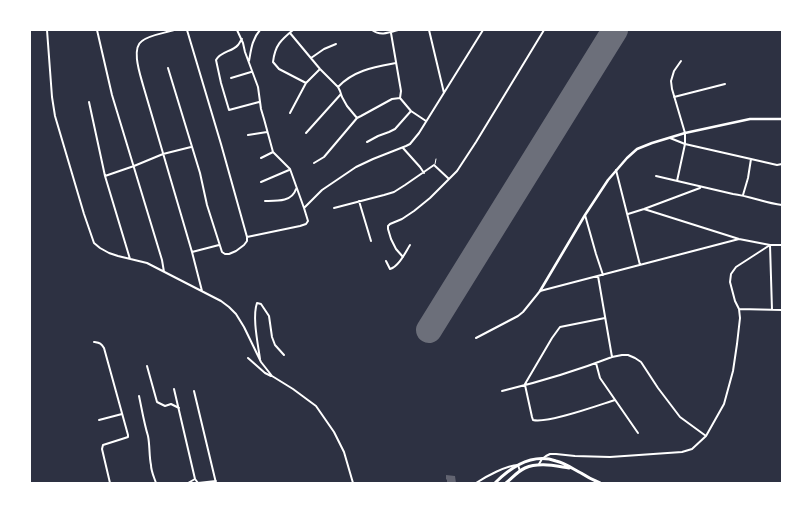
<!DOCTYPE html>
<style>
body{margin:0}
#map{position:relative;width:812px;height:513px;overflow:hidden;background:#2d3142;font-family:Karla,sans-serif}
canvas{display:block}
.frame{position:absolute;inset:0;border:31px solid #fff;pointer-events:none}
</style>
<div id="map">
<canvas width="812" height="513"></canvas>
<div class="frame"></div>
</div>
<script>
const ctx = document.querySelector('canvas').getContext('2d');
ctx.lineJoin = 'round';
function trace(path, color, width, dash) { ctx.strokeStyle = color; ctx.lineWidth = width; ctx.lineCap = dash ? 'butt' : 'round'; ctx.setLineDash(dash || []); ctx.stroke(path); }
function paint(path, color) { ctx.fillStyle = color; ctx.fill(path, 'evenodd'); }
trace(new Path2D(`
 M429,330L615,30`), '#6c6f7a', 26);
paint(new Path2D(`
 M446,475L455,476L456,483H447V480L446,479Z`), '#626471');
trace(new Path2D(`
 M435,164L436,159`), '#fff', 1);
trace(new Path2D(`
 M47,30L52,97L55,116L84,214L94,243L100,248L109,253L118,256L147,263L221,301L229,307L236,314L244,327L261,362L272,376L293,389L316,406L334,432L344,452L353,483
 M97,30L112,95L162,260L164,272
 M174,30C165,33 149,35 142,41C131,48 140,74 143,85L192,252L202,291
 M237,30L243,43L245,52L258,87L261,109L264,119L273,152L290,169L304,208L308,221L306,224L300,226L247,237
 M293,30C281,40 275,45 273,62L279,69L306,83
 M372,30C380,36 388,33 398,30
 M429,30L444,93
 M290,33L320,69L338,87L340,91L342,97L347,106L357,118
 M391,33L401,91L400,98
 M242,39C241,40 239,44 238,45C232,52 221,51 216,60L221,83L229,110L259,102
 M311,58L324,49L336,44
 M249,61C251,50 252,39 260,30
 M168,68L200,173L207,205L222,252L225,254H229L236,251L244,245L247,241V237L221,144L187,30
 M231,78L251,72
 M338,87C354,70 375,67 396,63
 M674,97L725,84
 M400,98L411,111L426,121
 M89,102L105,176L130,259
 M290,113L306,83L320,69
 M306,133L341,94
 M248,135L267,132
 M670,138L685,144L751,159L777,165L782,164
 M367,142L378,136L389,132L395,129L411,111
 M403,148L420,167L424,173
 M261,158L273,152
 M314,163L324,157L357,118L361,116L392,99L400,98
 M616,170L640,265
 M105,176L134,166L163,154L191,147
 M656,176L733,194C750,196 765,203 782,205
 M677,181L685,144V133L672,89L671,81L674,71L681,61
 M261,182L289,170
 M743,195L748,178L751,159
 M265,201C277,201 292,202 296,189
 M359,201L371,241
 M304,208L322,190L356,167L373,159L406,146L410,144L419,133L483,30
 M334,208L384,195L394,192L405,185L434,165L449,179
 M644,209L739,239L770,245H782
 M628,214L644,209L700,188
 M585,215L596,254L603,275
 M770,245L772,310
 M192,252L219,245
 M403,257L396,249L391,239L388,229V226L390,224L402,219L414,211L430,198L457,171L476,142L544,30
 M386,261L390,269C399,266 405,253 410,245
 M598,276L612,357L622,355H628L635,358L641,362L658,388L680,417L706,436
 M739,309L782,310
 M476,338L518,316L523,312L540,291L739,239
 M94,342C100,343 101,343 104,348L128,435V437L125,438L103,445L102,449L110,483
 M248,358L265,373L271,376
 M260,359C258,344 252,317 257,303L261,304L269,316L272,337L275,345L284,355
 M596,363L600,378L638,433
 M147,366L157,402L165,406L171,404L179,408
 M525,384L552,338L560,327L605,318
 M525,385L532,417L533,420C547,424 599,405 615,400
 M174,389L195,479L198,483L216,481
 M194,391L216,483
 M502,391C539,382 576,371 612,357
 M139,396C142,410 144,423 148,436C150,446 149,456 151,465C151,471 154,477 156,483
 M99,420L122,414
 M539,464L542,459L546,456L550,454H556L575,456L610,457L682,452L692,449L706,436L724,404L733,371L737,344L740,318L739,309L735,301L730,282L731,274L736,267L770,245
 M188,483L195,479
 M476,483C485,477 507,465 518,465L520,471`), '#fff', 2);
trace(new Path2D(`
 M540,291L585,215L608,180L627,158L637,149L652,143L685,133L750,119H782`), '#fff', 2.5);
trace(new Path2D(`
 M495,483C511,467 533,453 556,461C565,463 573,469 581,473C587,477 593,480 600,483
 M506,483C512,478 518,471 525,468C539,462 555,466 569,468`), '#fff', 3);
</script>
